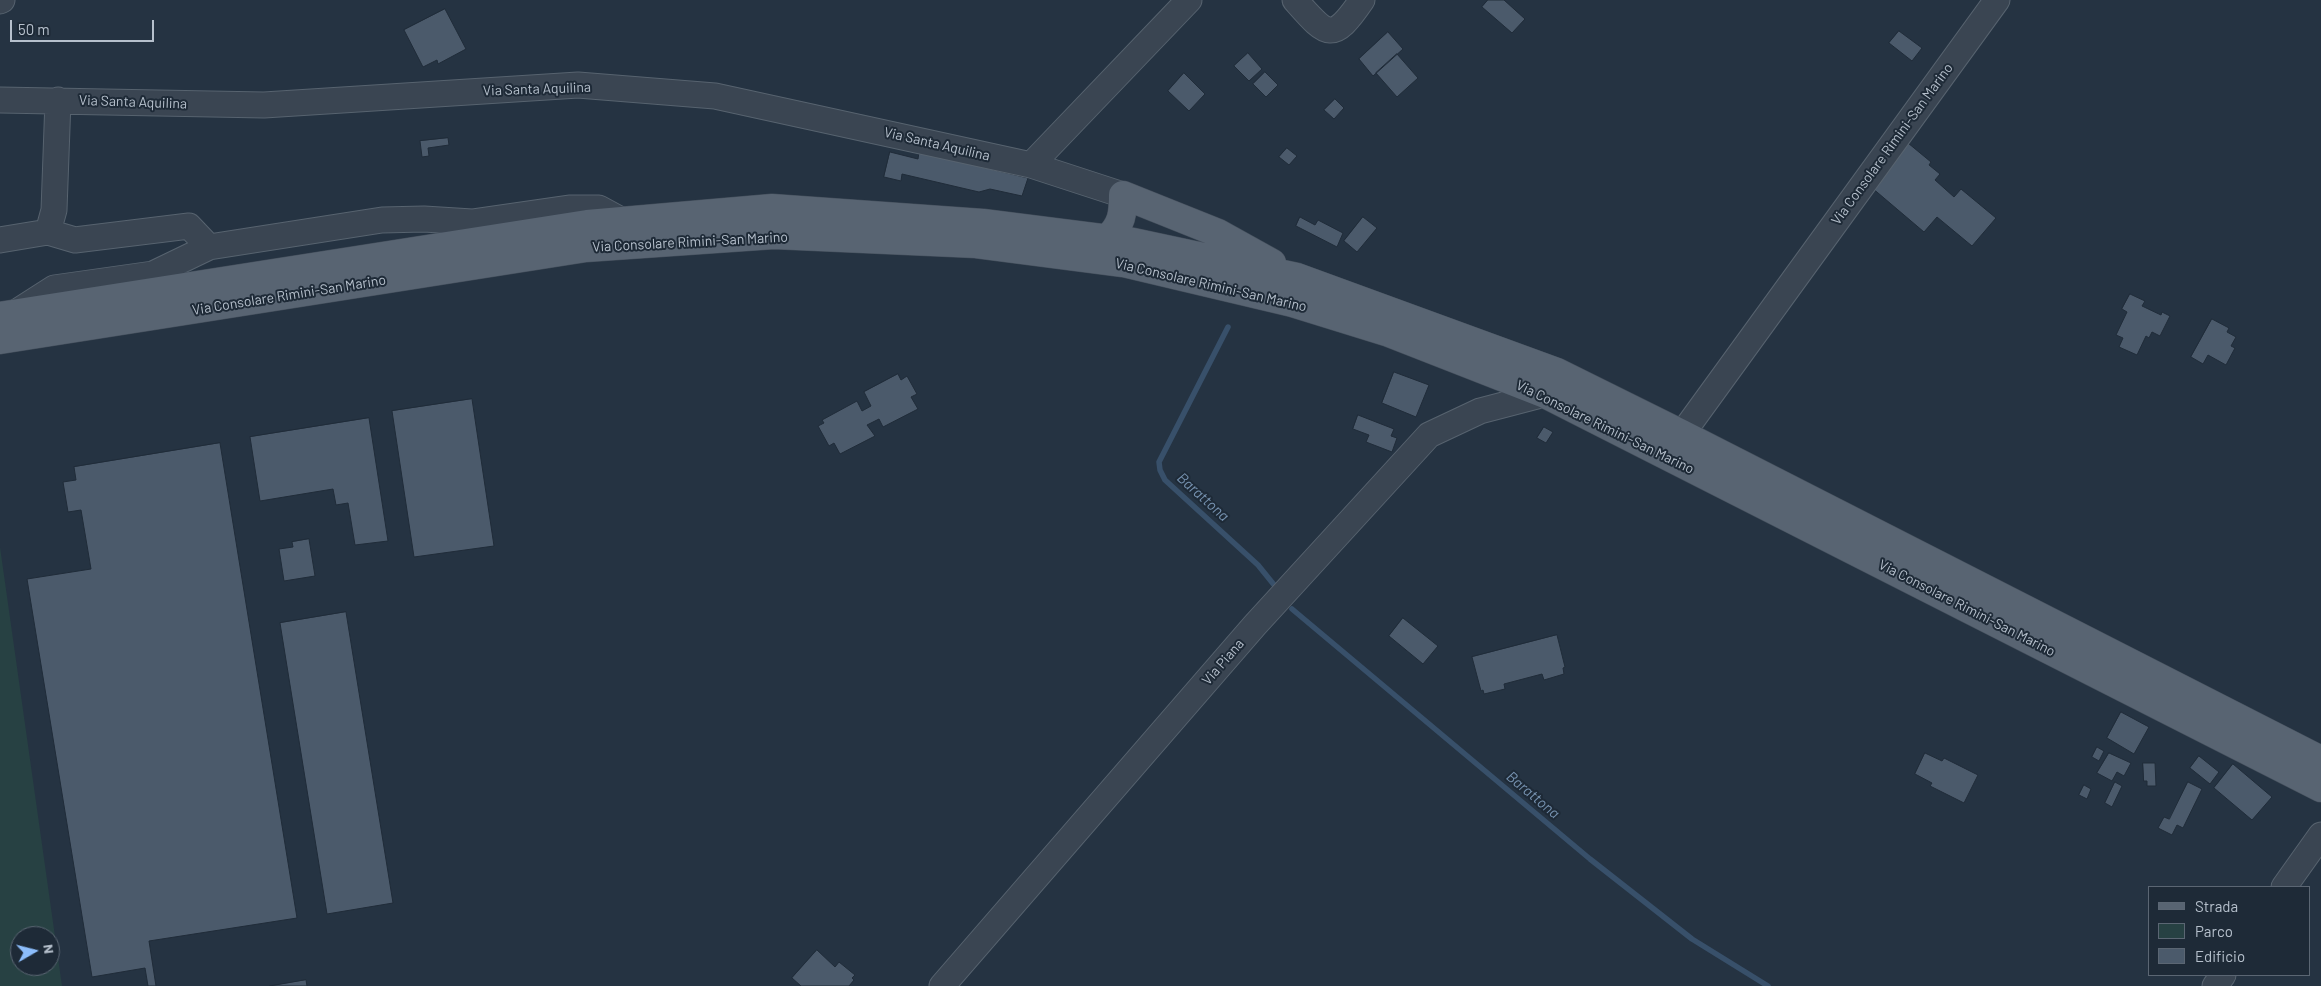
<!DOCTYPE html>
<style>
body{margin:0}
#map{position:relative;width:2321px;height:986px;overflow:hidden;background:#253342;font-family:Barlow,sans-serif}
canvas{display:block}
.legend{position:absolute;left:2148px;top:886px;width:162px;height:90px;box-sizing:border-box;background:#1e2a37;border:1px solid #5b6673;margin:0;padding:6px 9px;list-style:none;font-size:15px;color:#b6c0cc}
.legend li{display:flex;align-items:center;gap:10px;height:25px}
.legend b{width:25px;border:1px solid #5b6673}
.north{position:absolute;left:10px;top:926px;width:50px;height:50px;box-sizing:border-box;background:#1e2a37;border:1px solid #5b6673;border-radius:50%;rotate:82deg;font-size:14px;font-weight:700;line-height:20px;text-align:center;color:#b6c0cc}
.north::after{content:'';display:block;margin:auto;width:18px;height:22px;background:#8cbdfb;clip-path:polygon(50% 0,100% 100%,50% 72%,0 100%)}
.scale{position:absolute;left:10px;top:20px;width:144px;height:22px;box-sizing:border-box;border:2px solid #b6c0cc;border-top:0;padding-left:6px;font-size:15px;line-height:18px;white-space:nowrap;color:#b6c0cc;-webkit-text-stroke:4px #1e2a37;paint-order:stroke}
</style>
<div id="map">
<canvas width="2321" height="986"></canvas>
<ul class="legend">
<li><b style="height:6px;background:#586472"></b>Strada</li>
<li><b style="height:14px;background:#274143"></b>Parco</li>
<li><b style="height:14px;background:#4b5a6b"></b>Edificio</li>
</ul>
<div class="north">N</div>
<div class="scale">50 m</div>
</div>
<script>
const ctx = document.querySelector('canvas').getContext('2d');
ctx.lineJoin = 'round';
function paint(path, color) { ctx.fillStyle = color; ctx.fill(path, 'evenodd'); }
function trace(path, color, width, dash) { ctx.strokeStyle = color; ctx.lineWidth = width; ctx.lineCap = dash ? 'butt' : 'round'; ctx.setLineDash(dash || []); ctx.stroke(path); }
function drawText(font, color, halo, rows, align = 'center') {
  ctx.font = font + ' Barlow,sans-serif'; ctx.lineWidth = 4; ctx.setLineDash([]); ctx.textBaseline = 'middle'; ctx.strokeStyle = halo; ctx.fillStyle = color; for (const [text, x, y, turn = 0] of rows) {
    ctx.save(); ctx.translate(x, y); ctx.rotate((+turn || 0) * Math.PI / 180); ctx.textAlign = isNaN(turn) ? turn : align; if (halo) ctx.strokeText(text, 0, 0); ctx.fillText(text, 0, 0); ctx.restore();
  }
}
paint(new Path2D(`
 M0,547L62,986H0ZM20,936H50V966H20Z`), '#274143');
trace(new Path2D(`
 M1228,327L1159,462L1160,470L1165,480L1258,565L1279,591
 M1292,609L1590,859L1692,939L1768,986`), '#38506a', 5.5);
const building = new Path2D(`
 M1488,0H1504L1525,19L1512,33L1482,7Z
 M445,9L466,49L438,64L437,60L423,67L404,30Z
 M1899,31L1922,48L1912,61L1889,43Z
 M1388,32L1403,49L1373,76L1359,59Z
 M1248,53L1262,69L1249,81L1234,66Z
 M1397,54L1418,78L1397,97L1376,73Z
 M1265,72L1278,85L1266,97L1253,84Z
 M1184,73L1205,94L1189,111L1168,91Z
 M1335,99L1344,108L1334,119L1324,110Z
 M448,138L449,145L428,148L429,156L422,157L420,141Z
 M1908,143L1931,162L1929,165L1940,174L1935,180L1954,197L1961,189L1996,218L1972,246L1937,217L1924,232L1871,187Z
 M1287,148L1297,156L1289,165L1279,157Z
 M890,152L918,159L919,152L1028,178L1022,196L990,189L979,192L902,174L901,181L884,177Z
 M1300,217L1315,225L1318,220L1343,233L1337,247L1296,226Z
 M1363,217L1377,228L1357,252L1344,241Z
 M2130,294L2145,301L2142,306L2161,315L2162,312L2170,316L2160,336L2152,332L2149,338L2146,336L2137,355L2119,347L2123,338L2116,335L2127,312L2122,309Z
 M2212,319L2229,328L2227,332L2236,337L2231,346L2235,348L2226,365L2208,355L2203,364L2191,357Z
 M1394,372L1429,385L1416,417L1382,403Z
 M898,374L901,380L907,376L917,394L911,397L918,409L883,427L879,419L867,425L875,436L840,454L834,443L829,446L818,426L824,423L822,420L857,401L862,411L871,406L864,392Z
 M472,399L494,546L414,557L392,411Z
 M1358,415L1394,429L1391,436L1397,438L1392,452L1366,442L1369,435L1353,429Z
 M369,418L388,541L355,545L348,503L336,505L333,489L260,501L250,437Z
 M1544,427L1553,432L1546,443L1537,438Z
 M220,443L297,918L149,941L156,986H148L145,968L92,977L27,579L91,569L81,510L68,512L63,482L76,480L74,467Z
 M309,539L315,576L284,581L279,549L293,547L292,542Z
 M346,612L393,903L327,914L280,623Z
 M1403,618L1438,646L1423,664L1389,636Z
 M1557,635L1565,667L1563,668L1564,674L1544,680L1542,674L1504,684L1505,689L1484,694L1483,690L1481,691L1472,657Z
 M2121,712L2149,727L2134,754L2107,738Z
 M2097,747L2104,751L2099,761L2092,757Z
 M1925,753L1942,761L1944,758L1978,775L1964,803L1930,786L1932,783L1915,774Z
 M2109,753L2131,763L2124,776L2117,772L2112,781L2097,773Z
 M2199,756L2219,772L2210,784L2190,768Z
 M2143,763H2155L2156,786H2147V781H2144Z
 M2233,764L2272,797L2252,820L2214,788Z
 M2115,782L2122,786L2112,807L2105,803Z
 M2188,782L2202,789L2183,828L2177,825L2172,835L2158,828L2164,817L2169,819Z
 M2084,785L2091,789L2087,799L2079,795Z
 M817,950L835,967L839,962L855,975L852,978L854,980L849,986H801L792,978Z
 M306,980L307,986H270Z`);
paint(building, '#4b5a6b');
trace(building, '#202c39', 1);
const minor = new Path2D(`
 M1295,0C1327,36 1332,44 1362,0
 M0,1L2,0
 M0,100L264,105L578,85L715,96L1031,165L1123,195
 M1031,165L1189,0
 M48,232L75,240L189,226L209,247
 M0,240L48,232L54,210L58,100
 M15,313L54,288L153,274L209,247L382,220L424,219L472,222L569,208H599L623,221
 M1682,434L1997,0
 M2284,887L2321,835
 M942,986L1255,625L1429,435L1480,411L1545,394
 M2215,986L2223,975`);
const major = new Path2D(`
 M1108,238C1122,224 1123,214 1123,195L1218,233L1272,263
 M0,316L587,224L772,208L983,223L1133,242L1297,277L1557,372L1682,434L2321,760
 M0,340L586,248L774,235L976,244L1123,263L1292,303L1389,333L1545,394L2321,788`);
trace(minor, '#57636f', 27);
trace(major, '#434e5b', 29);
trace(minor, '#3a4552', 25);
trace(major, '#586472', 28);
drawText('14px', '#b6c0cc', '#1e2a37', [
 ["Via Santa Aquilina",537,89,-2],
 ["Via Santa Aquilina",133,102,2],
 ["Via Santa Aquilina",937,144,13],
 ["Via Consolare Rimini-San Marino",1892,144,-54],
 ["Via Consolare Rimini-San Marino",690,242,-3],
 ["Via Consolare Rimini-San Marino",1211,285,13],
 ["Via Consolare Rimini-San Marino",289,295,-9],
 ["Via Consolare Rimini-San Marino",1605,427,26],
 ["Via Consolare Rimini-San Marino",1967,608,27],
 ["Via Piana",1223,662,-49]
]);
drawText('italic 15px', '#7692b0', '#1e2a37', [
 ["Barattona",1203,497,42],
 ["Barattona",1533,795,40]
]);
</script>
